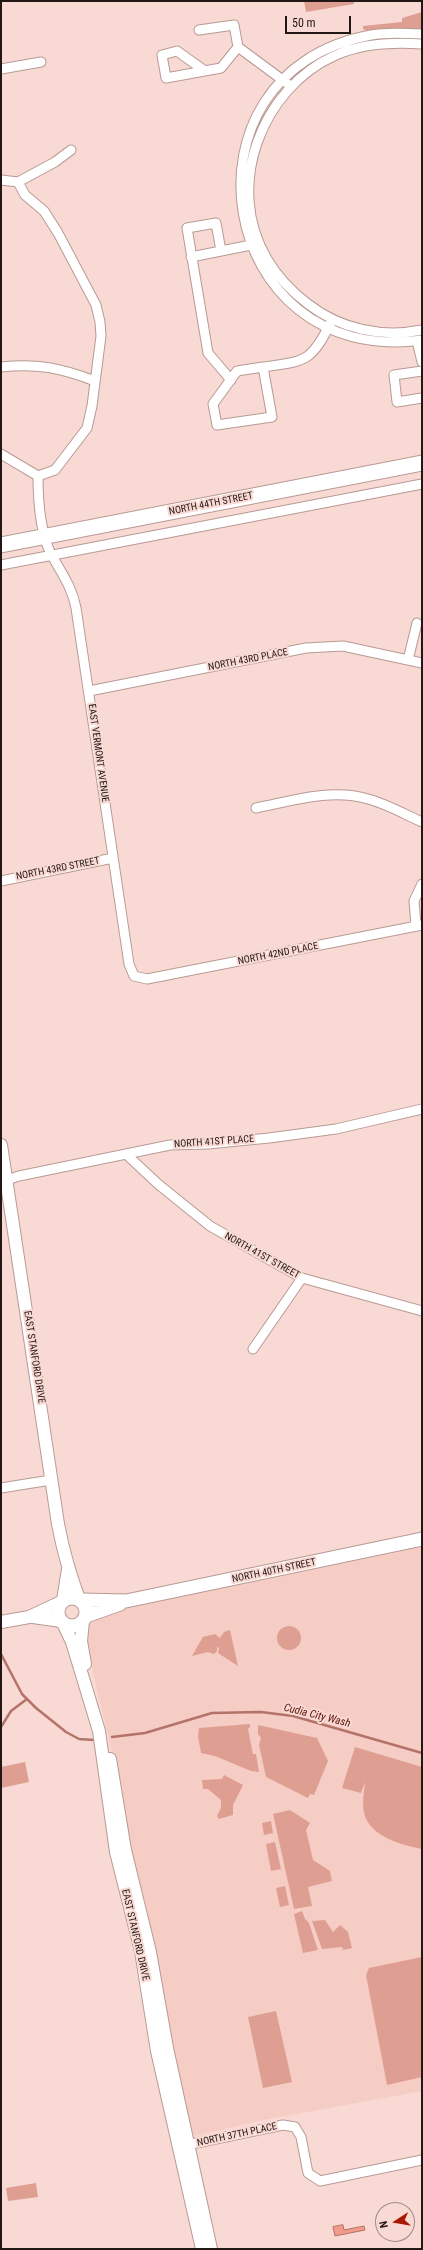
<!DOCTYPE html>
<style>
body{margin:0}
#map{position:relative;width:423px;height:2250px;overflow:hidden;background:#f9d9d3;font-family:"Roboto Condensed",sans-serif}
canvas{display:block}
.frame{position:absolute;inset:0;border:2px solid #221715;pointer-events:none}
.north{position:absolute;left:375px;top:2202px;width:40px;height:40px;box-sizing:border-box;background:#f9d9d3;border:1px solid #a38b87;border-radius:50%;rotate:258deg;font-size:11px;font-weight:700;line-height:16px;text-align:center;color:#221715}
.north::after{content:'';display:block;margin:auto;width:14px;height:18px;background:#a91902;clip-path:polygon(50% 0,100% 100%,50% 72%,0 100%)}
.scale{position:absolute;left:285px;top:16px;width:66px;height:18px;box-sizing:border-box;border:2px solid #221715;border-top:0;padding-left:5px;font-size:12px;line-height:14px;white-space:nowrap;color:#221715;-webkit-text-stroke:3px #f9d9d3;paint-order:stroke}
</style>
<div id="map">
<canvas width="423" height="2250"></canvas>
<div class="frame"></div>
<div class="north">N</div>
<div class="scale">50 m</div>
</div>
<script>
const ctx = document.querySelector('canvas').getContext('2d');
ctx.lineJoin = 'round';
function paint(path, color) { ctx.fillStyle = color; ctx.fill(path, 'evenodd'); }
function trace(path, color, width, dash) { ctx.strokeStyle = color; ctx.lineWidth = width; ctx.lineCap = dash ? 'butt' : 'round'; ctx.setLineDash(dash || []); ctx.stroke(path); }
function drawText(font, color, halo, rows, align = 'center') {
  ctx.font = font + ' "Roboto Condensed",sans-serif'; ctx.lineWidth = 4; ctx.setLineDash([]); ctx.textBaseline = 'middle'; ctx.strokeStyle = halo; ctx.fillStyle = color; for (const [text, x, y, turn = 0] of rows) {
    ctx.save(); ctx.translate(x, y); ctx.rotate((+turn || 0) * Math.PI / 180); ctx.textAlign = isNaN(turn) ? turn : align; if (halo) ctx.strokeText(text, 0, 0); ctx.fillText(text, 0, 0); ctx.restore();
  }
}
paint(new Path2D(`
 M422,1546V2091L263,2120L195,2136L190,2130L128,1837L120,1785L85,1640L89,1620L110,1612L336,1563Z`), '#f5cdc5');
paint(new Path2D(`
 M304,1H354V4L306,12Z
 M422,12V31L371,33L363,29V26L402,22V18Z
 M277 1638a12 12 0 1 1 24 0a12 12 0 1 1-24 0Z
 M230,1630L238,1666L218,1653L219,1649L217,1646V1651L214,1654L208,1652L192,1656L203,1637L215,1634L220,1638L224,1632Z
 M250,1724V1727L248,1729L253,1754H256L259,1772L251,1771L215,1756L201,1753L198,1736L199,1728Z
 M258,1725L317,1738L328,1761L314,1795L310,1794L308,1798L266,1777L259,1745L261,1738L258,1734Z
 M355,1747L422,1767V1849C402,1845 370,1837 364,1813C362,1803 364,1793 365,1782L361,1793L342,1788Z
 M25,1762L29,1782L1,1788V1767Z
 M224,1775L243,1785L233,1805V1815L219,1819L217,1816L221,1808V1800L208,1789H203L202,1780L222,1779Z
 M290,1810L310,1823L306,1830L313,1860L330,1871L332,1881L308,1887L312,1906L294,1909L273,1814Z
 M271,1821L273,1833L264,1835L262,1823Z
 M275,1842L281,1869L271,1871L266,1844Z
 M285,1886L289,1905L280,1907L276,1888Z
 M302,1911L305,1919L309,1923L318,1950L303,1953L294,1914Z
 M325,1920L333,1932L340,1925L348,1932L352,1948L343,1950L342,1947L322,1949L312,1921Z
 M422,1957V2077L387,2085L366,1975L369,1968Z
 M276,2011L292,2082L263,2088L248,2017Z
 M36,2183L38,2197L8,2201L6,2188Z`), '#de9f92');
const water = new Path2D(`
 M343,2225L344,2230L364,2226L365,2230L335,2236L333,2227Z`);
paint(water, '#f39b8b');
trace(water, '#b47368', 1);
trace(new Path2D(`
 M1,1654L22,1694L36,1708L66,1732L79,1739L94,1740
 M1,1727L11,1711L27,1699
 M112,1737L145,1733L212,1713L261,1712L293,1716L422,1753`), '#b47368', 2.5);
const minor = new Path2D(`
 M199,30L234,25L238,47L288,84
 M422,34C405,33 387,32 371,35C168,72 216,369 422,340
 M422,44C393,42 363,43 336,55C261,88 224,187 267,259C277,276 292,292 308,304C340,329 382,338 422,330
 M1,69L41,62
 M205,71L177,51L162,55L166,78L221,68L238,47
 M1,180L18,182L55,162L71,150
 M18,182L25,195L44,211L58,233L96,305L100,322L101,336L92,406L87,428L55,470L38,476
 M221,251L216,223L187,228L208,353L231,380
 M191,257L251,245L256,242
 M417,341L422,362
 M1,367C37,363 61,368 95,381
 M263,367L272,417L217,425L213,404L237,371Z
 M263,367C305,361 311,363 331,322
 M422,371L394,375L397,402L422,398
 M1,454L38,476
 M38,476C38,500 40,530 50,552C60,571 72,586 76,608L129,964L134,976L147,979L422,925
 M1,565L422,484
 M408,660L417,623
 M89,691L306,648L343,646L422,663
 M256,808C292,801 331,788 368,799C387,804 404,814 422,822
 M1,881L113,858
 M416,925L414,901L422,884
 M127,1155L158,1184L210,1226L302,1278L422,1311
 M1,1182L19,1176L170,1145L208,1144L269,1138L336,1129L422,1109
 M253,1349L302,1278
 M1,1488L51,1480
 M182,2146L283,2125L295,2127L301,2137L308,2173L320,2181L422,2160`);
const tertiary = new Path2D(`
 M1,1145L58,1524C63,1550 70,1575 79,1599
 M63,1600L68,1569
 M33,1617L61,1621
 M83,1621L81,1641L85,1664
 M1,1622L29,1617L61,1602
 M63,1623L72,1642L99,1731L116,1852L141,1951L157,2051L202,2249
 M110,1759L125,1850L150,1952L167,2048L211,2249`);
const secondary = new Path2D(`
 M58 1612a14 14 0 1 1 28 0a14 14 0 1 1-28 0Z
 M81,1600L126,1601L422,1539
 M86,1616L120,1604`);
const primary = new Path2D(`
 M1,545L422,463`);
trace(minor, '#b89a94', 11);
trace(tertiary, '#b89a94', 14);
trace(secondary, '#b89a94', 15);
trace(primary, '#b89a94', 17);
trace(minor, '#fff', 9);
trace(tertiary, '#fff', 12);
trace(secondary, '#fff', 13);
trace(primary, '#fff', 15);
drawText('10px', '#221715', '#f9d9d3', [
 ["NORTH 44TH STREET",211,504,-11],
 ["NORTH 43RD PLACE",248,660,-11],
 ["EAST VERMONT AVENUE",98,753,82],
 ["NORTH 43RD STREET",58,869,-11],
 ["NORTH 42ND PLACE",278,954,-11],
 ["NORTH 41ST PLACE",214,1142,-4],
 ["NORTH 41ST STREET",262,1256,29],
 ["EAST STANFORD DRIVE",34,1357,81],
 ["NORTH 40TH STREET",274,1571,-12],
 ["EAST STANFORD DRIVE",135,1935,77],
 ["NORTH 37TH PLACE",237,2135,-12]
]);
drawText('italic 11px', '#5e1207', '#f9d9d3', [
 ["Cudia City Wash",317,1716,14]
]);
</script>
